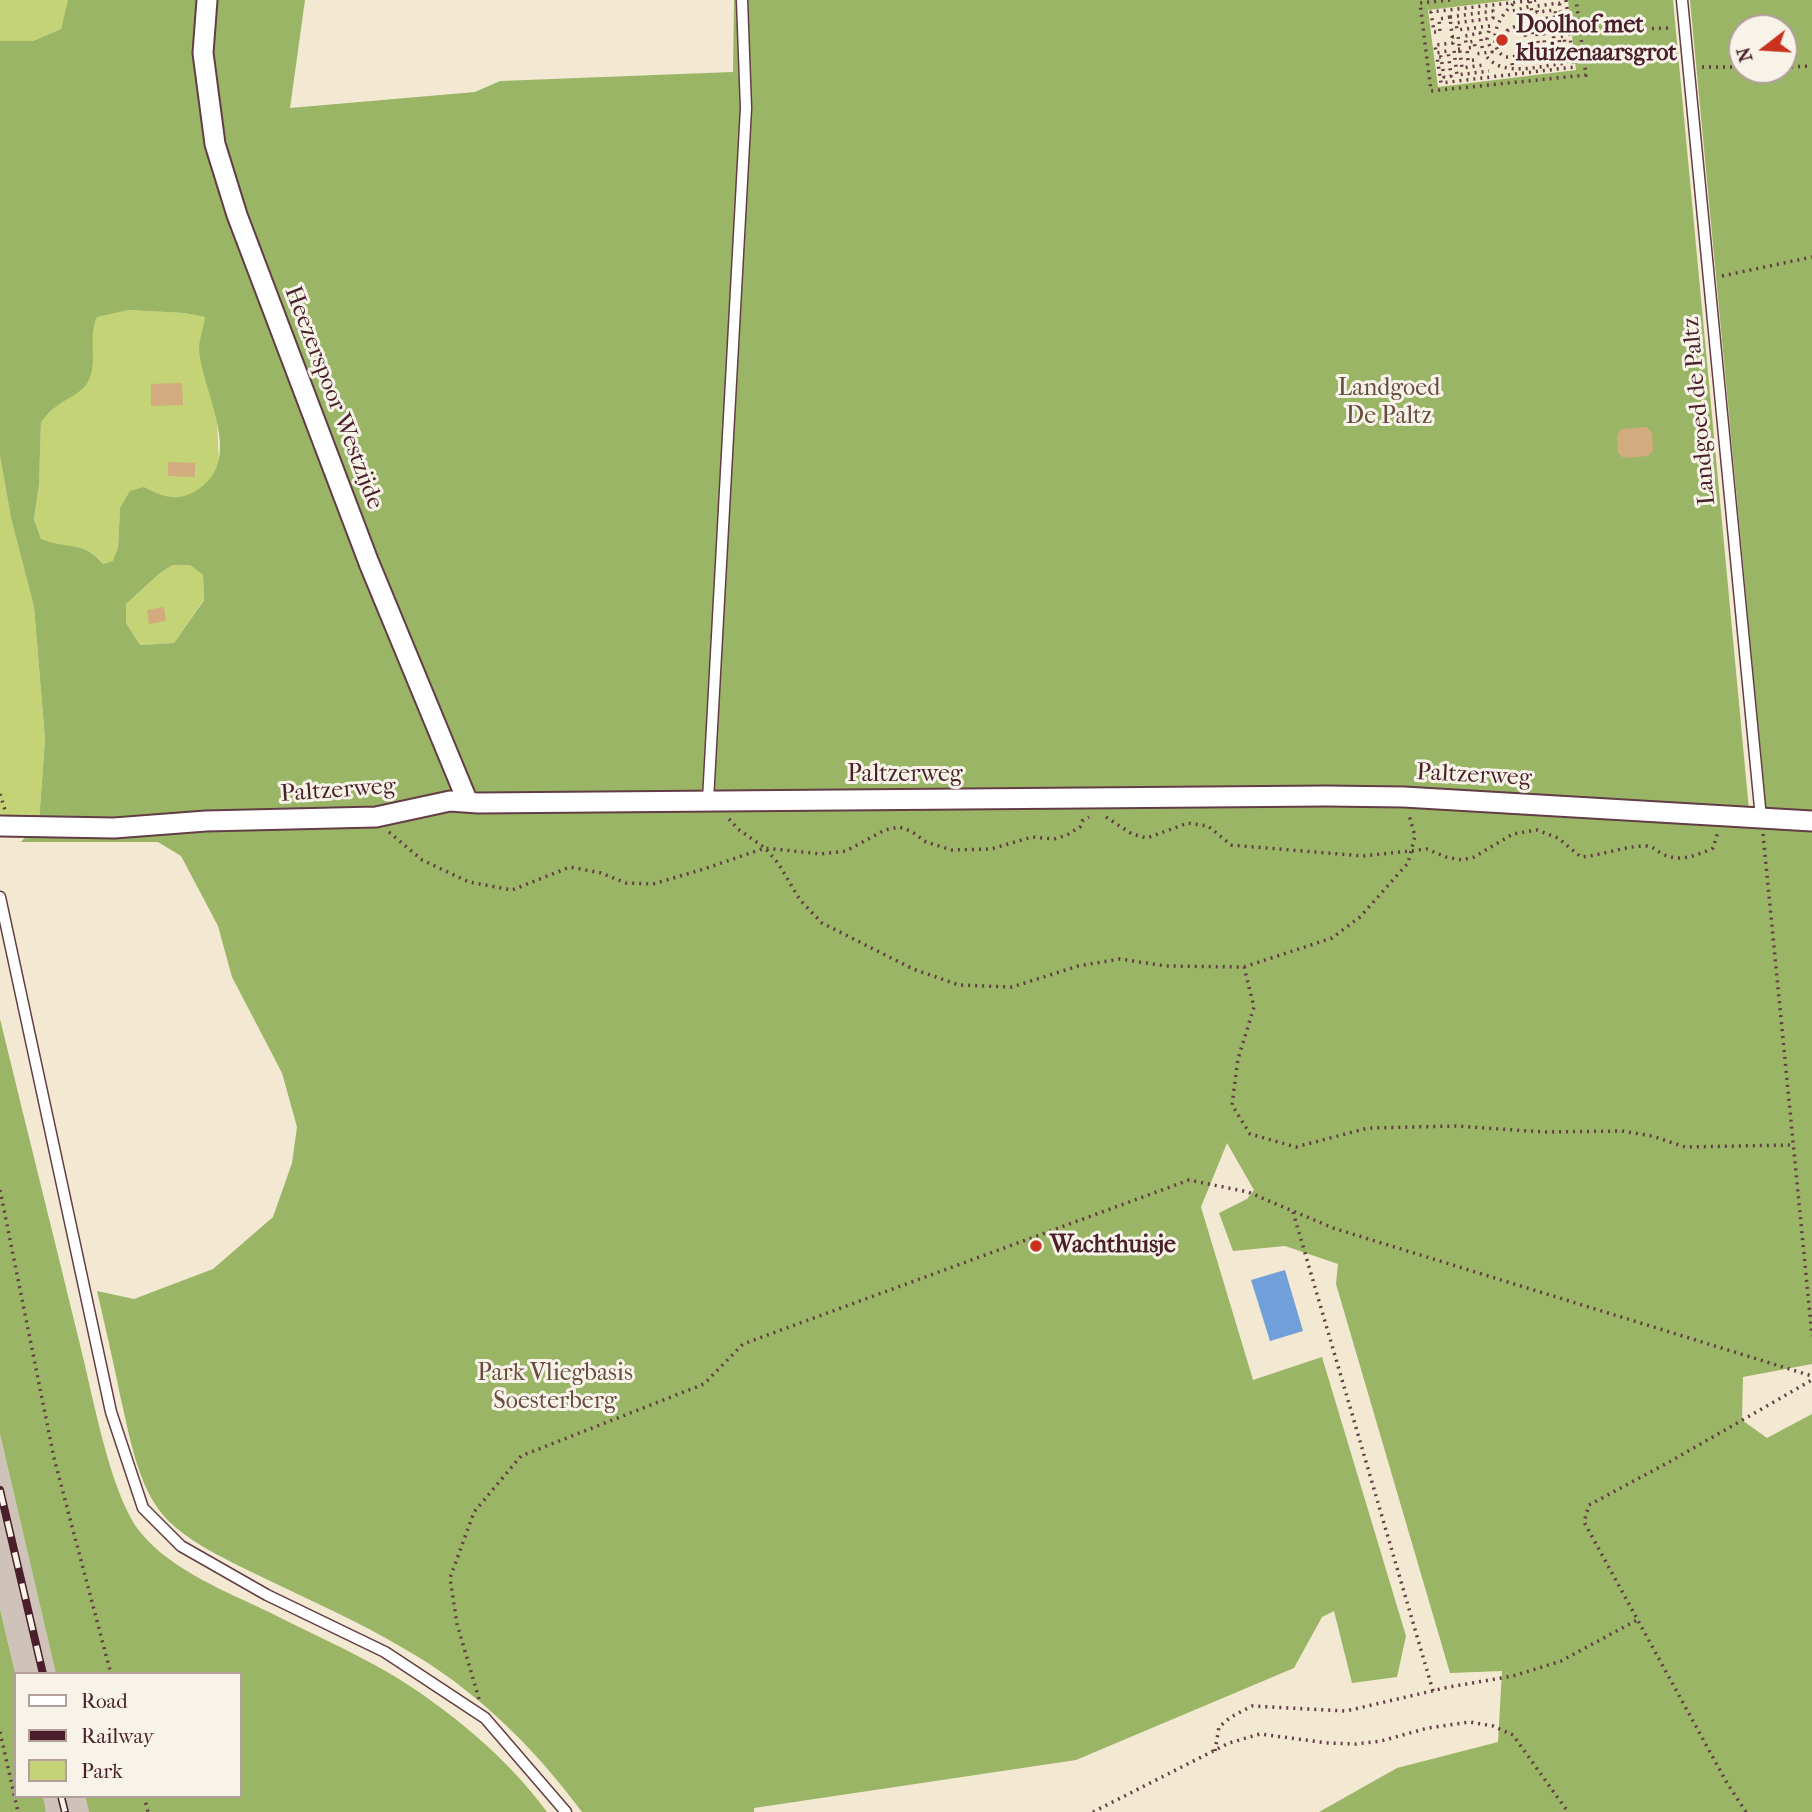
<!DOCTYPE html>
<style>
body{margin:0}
#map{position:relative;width:1812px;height:1812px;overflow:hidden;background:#f3e8d2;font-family:"IM FELL French Canon",serif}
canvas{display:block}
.legend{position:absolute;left:14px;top:1672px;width:228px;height:126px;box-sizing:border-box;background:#f7f3e8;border:2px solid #b29e9c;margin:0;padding:9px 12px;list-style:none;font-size:21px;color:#4a1f2b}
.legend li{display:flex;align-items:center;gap:14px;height:35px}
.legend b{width:35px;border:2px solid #b29e9c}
.north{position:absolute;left:1728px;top:14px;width:70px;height:70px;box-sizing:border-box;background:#f7f3e8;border:2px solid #b29e9c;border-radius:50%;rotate:253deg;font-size:19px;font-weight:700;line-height:28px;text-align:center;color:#4a1f2b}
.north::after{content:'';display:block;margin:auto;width:24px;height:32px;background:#c8321e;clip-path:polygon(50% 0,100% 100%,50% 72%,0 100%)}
</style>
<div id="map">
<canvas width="1812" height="1812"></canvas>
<ul class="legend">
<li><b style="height:9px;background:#fff"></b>Road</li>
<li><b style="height:9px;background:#4a1f2b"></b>Railway</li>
<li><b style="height:19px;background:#c3d375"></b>Park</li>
</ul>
<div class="north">N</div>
</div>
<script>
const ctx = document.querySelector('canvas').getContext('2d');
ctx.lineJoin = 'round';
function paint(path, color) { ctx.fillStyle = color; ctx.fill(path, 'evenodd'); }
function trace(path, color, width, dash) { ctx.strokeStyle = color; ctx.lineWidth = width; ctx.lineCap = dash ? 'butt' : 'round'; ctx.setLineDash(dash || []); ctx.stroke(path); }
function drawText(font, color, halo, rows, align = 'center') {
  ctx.font = font + ' "IM FELL French Canon",serif'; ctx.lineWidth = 6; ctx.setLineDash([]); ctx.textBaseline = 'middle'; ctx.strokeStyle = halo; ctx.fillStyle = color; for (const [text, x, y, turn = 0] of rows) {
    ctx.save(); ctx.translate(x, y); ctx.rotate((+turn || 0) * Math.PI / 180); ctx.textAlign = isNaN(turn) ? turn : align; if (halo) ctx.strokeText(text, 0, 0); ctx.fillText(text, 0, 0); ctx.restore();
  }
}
paint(new Path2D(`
 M0,1434L56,1674H16V1677L0,1609Z
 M43,1796H85L89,1812H46Z`), '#cec2b9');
paint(new Path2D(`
 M0,0H68V2L61,29L33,41H0Z
 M128,310L184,313L206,317L199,347L217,418L219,467L206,486L185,497H162L144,487L120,508L118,548L114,561L103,564C87,544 79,550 57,545C52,544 46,541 41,539L34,519L39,485L41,421L56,406L75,394L93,357L91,328L97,316Z
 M0,456L11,518L34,607L45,739L39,822L0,818Z
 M173,565H190L203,575L204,599L174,643L140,645L126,623V604L160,573Z`), '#c3d375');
paint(new Path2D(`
 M68,0H305L290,108L475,92L500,81L733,72L734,0H1512L1428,10L1438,87L1576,70L1568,0H1673L1749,810L1766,808L1690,0H1812V1364L1743,1377L1742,1420L1767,1438L1812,1414V1812H1319L1397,1768L1498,1742L1502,1671L1450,1673L1336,1284L1338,1264L1285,1246L1233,1251L1219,1213L1247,1199L1254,1190L1227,1143L1201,1207L1253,1380L1322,1357L1406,1636L1397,1677L1352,1683L1334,1611L1322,1617L1294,1668L1076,1760L754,1808V1812H582C534,1747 474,1688 403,1648C359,1622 312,1601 266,1579C232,1562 182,1541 159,1510C136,1478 129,1433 120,1395C113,1360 105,1326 97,1291L134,1299L213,1269L273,1217L292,1163L297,1127L282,1073L232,977L218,926L181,856L158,842H21L39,822L45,739L34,607L11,518L0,456V41H33L61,29ZM1742,28H1784V70H1742ZM128,310L184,313L205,317C204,327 199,339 199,349C202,394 248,462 194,492C176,502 161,496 144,487L130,491L120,508L118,548L113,561L103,564C84,540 67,550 41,539L34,519L39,485L41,422C46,416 51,410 57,406C67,398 82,393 88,382C99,361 87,337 97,317ZM173,565H190L203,575L204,600L174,643L140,645L126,623V604L160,573Z
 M0,1019C27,1130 55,1242 82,1353C94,1401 111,1496 141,1533C171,1570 229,1593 271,1613C310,1633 351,1651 389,1673C446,1707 508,1758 547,1812H89L85,1796H240V1674H56L0,1434Z
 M0,1609L16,1677V1796H43L46,1812H0Z`), '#9ab566');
paint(new Path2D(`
 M1285,1270L1303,1331L1270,1341L1251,1280Z`), '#719fd9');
paint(new Path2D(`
 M182,383L183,405L151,406V384Z
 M1646,427L1652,432L1653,450L1648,456L1624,458L1618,453L1617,435L1621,429Z
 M168,462L195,463V477L168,476Z
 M164,607L166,621L149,624L147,610Z`), '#d2ab7e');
const lane = new Path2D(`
 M1682,0L1761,818
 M708,800L746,108L742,0
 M0,897L111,1412L143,1508L181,1546L267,1595L385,1652L485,1718L566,1812`);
const street = new Path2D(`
 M207,0L203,53L215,144L237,215L369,563L467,800
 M0,826L114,828L206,821L376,817L450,801L478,803L1326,796L1404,797L1812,821`);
trace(lane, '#633d44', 13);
trace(street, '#633d44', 23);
trace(new Path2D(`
 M1450,0L1420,3L1431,91L1586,75L1580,30L1672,28
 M1536,0L1431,12L1434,32H1440L1439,19L1450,17L1453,43L1435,45L1436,53L1448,51L1451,76L1444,77L1441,57H1437L1441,83L1574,67L1568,22
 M1566,0L1568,16
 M1513,4C1475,40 1505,77 1528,45L1524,31
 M1513,11L1531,6
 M1450,17L1493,11V18L1456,23L1457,30L1490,26L1487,39L1492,52L1474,54
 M1532,20L1556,17L1555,10L1537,12V6L1560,3
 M1569,32L1580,30L1576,0
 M1452,37L1458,36L1462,68L1484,65
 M1506,38L1507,31C1517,24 1522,25 1532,31C1534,48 1530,59 1512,63L1513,69
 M1460,49L1454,50L1457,75L1489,71
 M1487,57C1504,78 1543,65 1567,63L1564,36L1559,37L1561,57L1556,58L1553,32L1563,31L1559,0
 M1549,59L1540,60L1545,50L1543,25L1557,23L1558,31
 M1474,60L1468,61L1467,48L1475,47L1474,41L1466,43L1465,36L1480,33L1483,53
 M1530,61L1539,48L1536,27L1526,13H1532L1530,1
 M1702,67H1742
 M1784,67L1812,66
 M1722,276L1812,257
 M0,794L5,810
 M1106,817L1132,834L1147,838L1188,823L1208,826L1231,845L1363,856L1427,849L1446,857L1462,860L1474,857L1513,834L1537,830L1558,838L1581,857C1604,855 1624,846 1646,846C1653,846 1655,850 1661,853C1678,863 1696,856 1713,848L1718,832
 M729,819L738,829L765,848L778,863L800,900L822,923L913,969L959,985L1012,987L1078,966L1120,959L1166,966L1244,967L1254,1007L1238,1059L1232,1105L1250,1134L1296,1147L1368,1128L1456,1126L1544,1132L1622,1131L1652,1136L1685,1147L1793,1145
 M389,832L422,860L469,882L512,890L570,867L601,873L626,883L653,884L704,869L765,848L821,854L846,851L885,830L899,827L911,831L926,842L952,850L991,849L1032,837L1054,839L1067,835L1080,827L1082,821L1089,817
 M1763,834L1812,1336
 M1244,967L1332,938L1360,917L1408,863L1415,836L1409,815
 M0,1190L54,1458L111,1674
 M1293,1212L1433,1691
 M479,1699L457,1624L450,1578L474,1512L521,1456L704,1384L743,1344L1189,1180L1248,1192L1333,1228L1812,1376
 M0,1732L18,1812
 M1215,1751L1219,1727L1231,1717L1252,1706L1346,1711L1449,1687L1513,1676L1561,1661L1637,1620
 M144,1796L148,1812
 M1093,1812L1229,1743L1260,1734L1328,1743L1356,1744L1381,1741L1428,1728L1470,1722L1493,1726L1513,1735L1568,1812
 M1746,1812L1727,1783L1584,1522L1589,1505L1671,1461L1812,1380`), '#633d44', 3.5, [2, 5]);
trace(lane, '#fff', 10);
trace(street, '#fff', 19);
const rail = new Path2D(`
 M0,1490L43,1674
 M61,1796L65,1812`);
trace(rail, '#4a1f2b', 8);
trace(rail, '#f7f3e8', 5, [16]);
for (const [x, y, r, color] of [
 [1502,40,7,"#c8321e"],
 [1036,1246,7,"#c8321e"]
]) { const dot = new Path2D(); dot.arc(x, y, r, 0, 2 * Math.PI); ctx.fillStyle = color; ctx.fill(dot); trace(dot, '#f7f3e8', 2.5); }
drawText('bold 24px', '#4a1f2b', '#f7f3e8', [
 ["Doolhof met",1516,26],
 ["kluizenaarsgrot",1516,54],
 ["Wachthuisje",1050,1246]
], 'left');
drawText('24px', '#684c3e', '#f7f3e8', [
 ["Landgoed",1389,389],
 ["De Paltz",1389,417],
 ["Park Vliegbasis",555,1374],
 ["Soesterberg",555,1402]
]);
drawText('24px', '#4a1f2b', '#f7f3e8', [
 ["Heezerspoor Westzijde",333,398,69],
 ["Landgoed de Paltz",1700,411,-95],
 ["Paltzerweg",905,775],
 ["Paltzerweg",1474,776,3],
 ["Paltzerweg",338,791,-4]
]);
</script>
